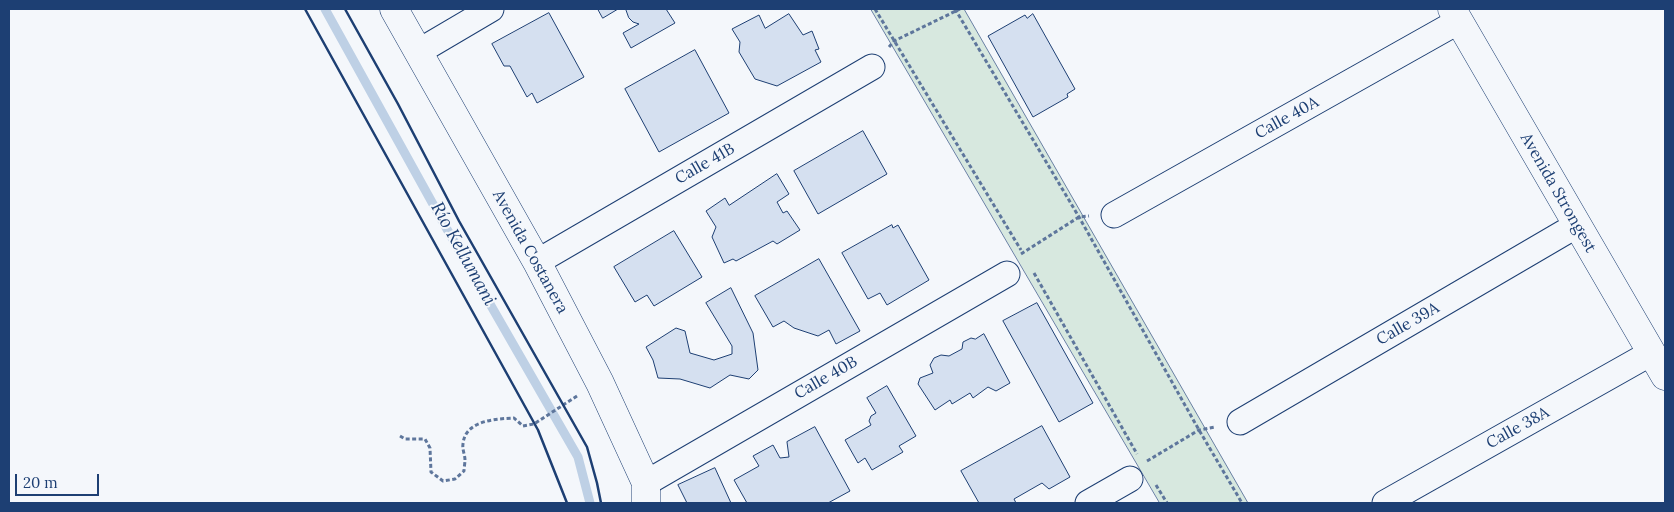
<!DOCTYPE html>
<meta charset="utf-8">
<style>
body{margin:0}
#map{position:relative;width:1674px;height:512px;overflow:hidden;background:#f4f7fb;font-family:Lora,serif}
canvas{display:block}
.frame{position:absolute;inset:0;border:10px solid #1d3f73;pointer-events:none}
.scale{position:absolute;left:15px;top:474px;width:84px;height:22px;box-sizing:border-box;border:2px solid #1d3f73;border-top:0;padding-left:6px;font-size:15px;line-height:18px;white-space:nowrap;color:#1d3f73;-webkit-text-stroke:4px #f4f7fb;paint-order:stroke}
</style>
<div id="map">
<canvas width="1674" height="512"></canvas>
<div class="frame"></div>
<div class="scale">20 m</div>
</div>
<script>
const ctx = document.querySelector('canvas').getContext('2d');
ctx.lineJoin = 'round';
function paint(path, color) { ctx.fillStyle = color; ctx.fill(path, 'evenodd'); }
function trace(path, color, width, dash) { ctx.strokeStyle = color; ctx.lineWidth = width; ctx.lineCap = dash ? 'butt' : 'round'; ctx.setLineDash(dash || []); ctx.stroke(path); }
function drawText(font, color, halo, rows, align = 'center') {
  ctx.font = font + ' Lora,serif'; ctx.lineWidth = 4; ctx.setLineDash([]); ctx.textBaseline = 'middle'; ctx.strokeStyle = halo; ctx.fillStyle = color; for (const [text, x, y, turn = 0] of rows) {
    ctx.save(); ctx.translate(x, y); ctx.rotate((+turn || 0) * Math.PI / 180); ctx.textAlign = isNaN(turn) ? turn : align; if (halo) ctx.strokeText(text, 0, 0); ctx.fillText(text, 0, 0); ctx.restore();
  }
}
const green = new Path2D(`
 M871,9H964L1248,503H1160Z`);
paint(green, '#d7e8df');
trace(green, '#687fa3', 1);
trace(new Path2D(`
 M325,9L444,224L578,457L590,503`), '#bed0e5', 9);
const building = new Path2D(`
 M598,9H618L603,18Z
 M626,9H666L675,23L631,48L623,33L639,24L633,22L629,18Z
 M549,13L584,77L537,103L532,93L527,97L510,66H504L492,44Z
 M789,14L803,35L812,31L819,49L815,50L821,62L777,86L755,79L739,52L740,42L732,29L759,15L765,28Z
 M1033,14L1075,89L1067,94L1068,97L1033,117L988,36L1025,15L1027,18Z
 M695,50L729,113L659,152L625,89Z
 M863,131L887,174L818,214L794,171Z
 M777,174L789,194L777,202L783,213L787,211L800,230L777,244L773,241L736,261L733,259L724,263L712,237L716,227L706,211L725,198L729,205Z
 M892,225L893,228L898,225L929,280L887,305L880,293L868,299L842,253Z
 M674,231L702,277L654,306L647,295L635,302L614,267Z
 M819,259L860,331L836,344L829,330L818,336L794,328L784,321L773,327L755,296Z
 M731,288L753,333L758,370L749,379L730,375L710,388L680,379L658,378L653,360L646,347L676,328L685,331L690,353L714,360L732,354V346L706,303Z
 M1037,303L1093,403L1059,422L1003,321Z
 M984,334L1010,383L996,391L988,387L973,398L970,393L952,404L950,400L935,410L918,384L920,378L933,373L930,365L934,358L941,355L949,356L962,349L963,342L971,338L975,339Z
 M887,386L916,436L899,446L903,452L872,470L865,458L858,463L845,440L871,425L869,421L871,416L876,413L867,398Z
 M1042,426L1070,477L1049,489L1042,483L1014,499L1016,503H979L961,471Z
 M815,427L850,491L828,503H747L734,480L759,466L753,456L773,445L780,458L789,457L787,442Z
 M715,468L731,503H687L678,485Z`);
paint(building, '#d5e0f0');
trace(building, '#1d3f73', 1);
const street = new Path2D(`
 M418,52L491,9
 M1114,215L1459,21
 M537,262L872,67
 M1240,422L1577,225
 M646,483L1007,274
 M1088,503L1130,479
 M1385,503L1651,353`);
const secondary = new Path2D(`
 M394,9L537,262L600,383L646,483V503
 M1452,9L1665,376`);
trace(street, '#1d3f73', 27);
trace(secondary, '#1d3f73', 29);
trace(new Path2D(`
 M875,9L1021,250
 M955,9L1079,217L1199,430L1242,503
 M889,47L894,41L960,9
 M1021,254L1079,217L1089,216
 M1034,273L1137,454
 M400,436L405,439H425L430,448L431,472L443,481L455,479L464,471C464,468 465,463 465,460C465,455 462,449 463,444C465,420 496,419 514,418L523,426L534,424L577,396
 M1147,461L1199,430L1215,427
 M1156,485L1167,503`), '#5e769c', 3, [4, 2.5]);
trace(street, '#f4f7fb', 25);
trace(secondary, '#f4f7fb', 28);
trace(new Path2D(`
 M305,9L538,430L567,503
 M345,9L398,104L459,221L587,447L597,483L601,503`), '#1d3f73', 2.5);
drawText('16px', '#1d3f73', '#f4f7fb', [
 ["Calle 40A",1287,118,-29],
 ["Calle 41B",705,164,-30],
 ["Avenida Strongest",1558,193,60],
 ["Avenida Costanera",530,252,61],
 ["Calle 39A",1408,324,-30],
 ["Calle 40B",826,378,-30],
 ["Calle 38A",1518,428,-29]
]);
drawText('italic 18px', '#1d3f73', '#f4f7fb', [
 ["Río Kellumani",463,254,61]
]);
</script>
